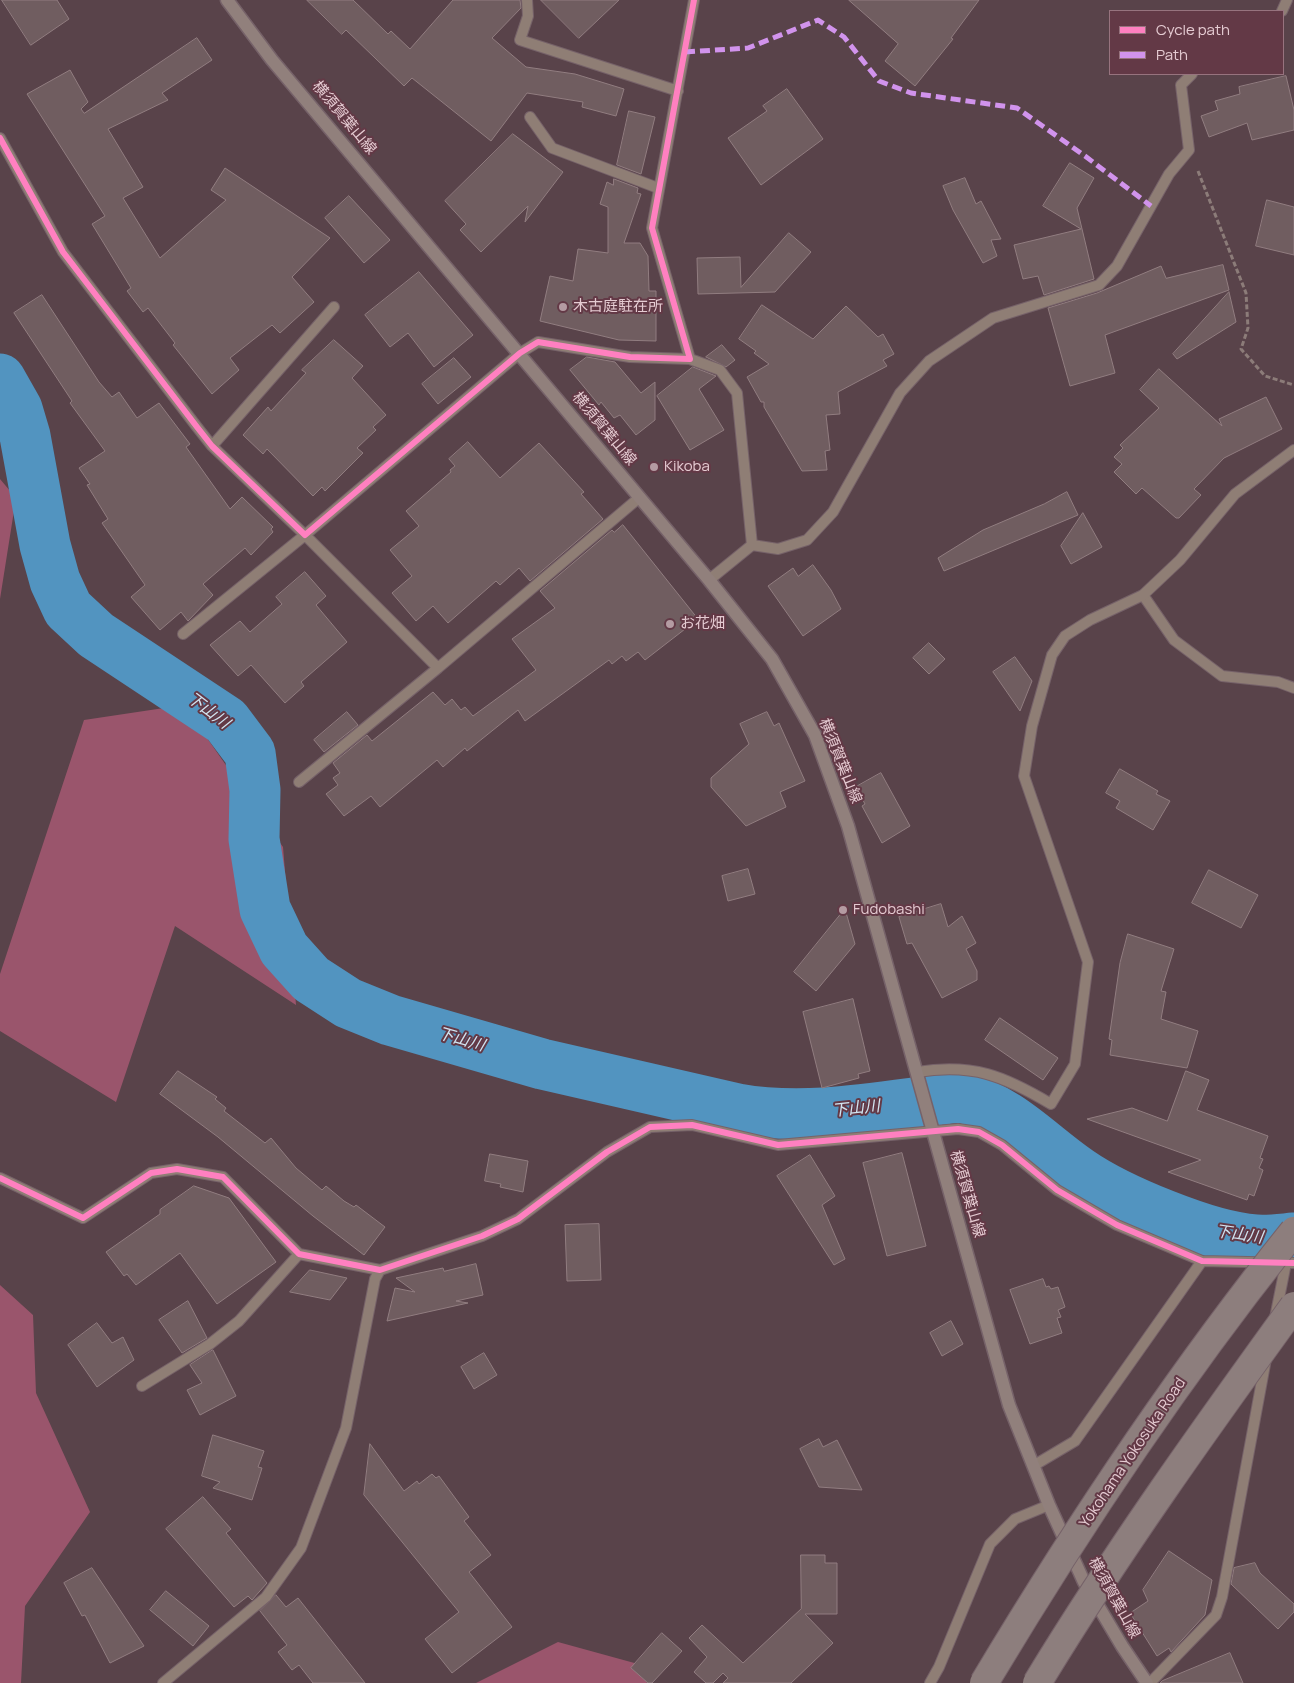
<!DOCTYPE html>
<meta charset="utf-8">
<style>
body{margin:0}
#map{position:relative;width:1294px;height:1683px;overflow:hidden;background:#59434a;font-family:Manrope,sans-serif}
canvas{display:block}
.legend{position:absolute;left:1109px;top:10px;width:175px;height:65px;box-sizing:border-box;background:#633946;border:1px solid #97737e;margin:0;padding:6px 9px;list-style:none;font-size:15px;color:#e5cbd2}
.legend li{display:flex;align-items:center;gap:10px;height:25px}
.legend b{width:25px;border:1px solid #97737e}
</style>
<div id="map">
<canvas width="1294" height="1683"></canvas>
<ul class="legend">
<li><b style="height:6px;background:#ff80c0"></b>Cycle path</li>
<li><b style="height:6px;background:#d193ec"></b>Path</li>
</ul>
</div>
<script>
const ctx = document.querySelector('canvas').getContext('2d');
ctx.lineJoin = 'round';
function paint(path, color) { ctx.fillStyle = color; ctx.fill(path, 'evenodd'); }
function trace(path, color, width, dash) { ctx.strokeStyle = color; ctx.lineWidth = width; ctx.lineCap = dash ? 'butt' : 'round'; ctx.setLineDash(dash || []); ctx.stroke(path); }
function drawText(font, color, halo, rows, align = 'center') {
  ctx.font = font + ' Manrope,"Noto Sans JP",sans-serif'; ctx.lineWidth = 4; ctx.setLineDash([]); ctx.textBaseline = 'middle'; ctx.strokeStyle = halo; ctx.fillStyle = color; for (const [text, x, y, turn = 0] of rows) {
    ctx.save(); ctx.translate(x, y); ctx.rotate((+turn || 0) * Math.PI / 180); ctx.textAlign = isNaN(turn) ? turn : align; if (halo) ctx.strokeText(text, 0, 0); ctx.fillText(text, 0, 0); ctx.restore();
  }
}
paint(new Path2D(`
 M0,479L16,498L0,599Z
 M184,705L283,847L296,1005L175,926L116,1102L0,1031V974L84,720Z
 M0,1285L33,1315L36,1393L90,1512L25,1606L21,1683H0Z
 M558,1642L638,1664L647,1683H476Z`), '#9a556c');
trace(new Path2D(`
 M0,379L17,409L25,436L45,545L55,581L68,609L96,635L226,721L250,753L255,790L254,839L265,909L284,949L311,979L348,1003L390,1020L542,1064L738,1109C811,1122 888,1105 961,1097C1011,1110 1038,1144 1079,1172C1118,1199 1209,1237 1256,1240C1268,1241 1282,1239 1294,1238`), '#5294c0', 51);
const building = new Path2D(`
 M2,0H57L69,19L31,45Z
 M307,0H353L388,34L391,31L410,49L453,0H520L521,8L492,38L526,67L575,74L624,89L616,116L582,107L583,102L527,93L491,141L412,78L404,86L346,30L342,34Z
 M541,0H619L579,38Z
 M849,0H979L951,38L953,39L915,86L885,61L898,44Z
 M197,38L212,60L162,93L168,100L108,129L143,187L123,198L160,258L226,200L211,190L225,168L330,238L292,277L314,302L280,333L272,325L230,358L239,370L212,394L173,345L175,343L148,308L143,312L127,291L131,288L92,224L105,216L27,94L70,70L88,102L81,109L84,113Z
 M1286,76L1294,110V130L1252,140L1247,123L1209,137L1201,116L1218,110L1215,101L1240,94L1239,87Z
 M787,89L823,139L761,185L728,138L767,111L763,106Z
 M629,111L655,117L641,174L617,165Z
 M513,134L563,172L525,222L528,206L481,252L460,230L466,224L445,201Z
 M1070,163L1094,178L1077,208L1094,279L1044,295L1038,276L1023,279L1014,245L1081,229L1043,206Z
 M965,178L976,204L981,201L1001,239L991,240L997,256L983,263L953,210L943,186Z
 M614,179L638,188L637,193L641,194L624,243H640L648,256L649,291H656V341L619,340L540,321L550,276L573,281L578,249L608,253V207L600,204L607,182L613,185Z
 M349,196L390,240L364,263L325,218Z
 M1267,200L1294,207V255L1256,246Z
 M789,233L811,252L775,292L698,294L697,258L740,257L741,287Z
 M1223,265L1229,290L1105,335L1115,373L1070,386L1048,308L1097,293L1161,266L1166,278Z
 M419,272L473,335L434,367L408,333L390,347L365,315Z
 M1229,292L1236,322L1177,359L1173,354Z
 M42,295L99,382L112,397L119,392L137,418L159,403L190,444L186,447L230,509L242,497L273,527L271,529L273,532L251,555L245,548L203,584L213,595L188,621L181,612L160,630L131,597L145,585L102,523L108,519L87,485L90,484L79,468L105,451L70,403L72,401L14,313Z
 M762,305L813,339L846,306L878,337L883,334L894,354L883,360L887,366L838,392L840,414L826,415L830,450L825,451L827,470L802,471L764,407V402H761L747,377L769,364L754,353L756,351L739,339Z
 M334,340L363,366L352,378L386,415L373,427L376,430L357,448L363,453L325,491L322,487L313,496L267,449L263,454L243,435L268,407L271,411L306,373L302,370Z
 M722,345L735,360L726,367L706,357Z
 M587,357L615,362L641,393L655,382V420L636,435L620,415L614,418L601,402L599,405L570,370Z
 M454,358L471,377L438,404L422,384Z
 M693,367L716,376L699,389L724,430L690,450L657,396Z
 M1159,369L1222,426L1219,419L1266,397L1282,429L1224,458L1194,489L1201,495L1179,518H1176L1142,488L1136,494L1114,472L1122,464L1114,457L1123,448L1120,445L1159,408L1140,390Z
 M468,442L500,478L539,443L584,492L581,494L603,519L530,581L519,568L500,585L496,581L448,623L433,606L416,621L392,593L412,576L390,550L419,526L406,511L451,472L450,470L455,466L449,459Z
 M1067,492L1078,515L944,571L938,558L983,530L1044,504Z
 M1083,513L1102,547L1071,564L1061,546Z
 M623,525L698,619L645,660L638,652L626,661L622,656L612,664L609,660L525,721L518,710L467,751L465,748L443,767L437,760L380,807L371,796L344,816L326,794L338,785L333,778L340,773L333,763L367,735L372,741L433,692L445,705L452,699L461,710L465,707L473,716L536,670L512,639L555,608L540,591L612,530L614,532Z
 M813,565L831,590L841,609L803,636L768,586L793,568L798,576Z
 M305,572L326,596L316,605L347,642L301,682L304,686L285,703L251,665L238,676L210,645L240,621L250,632L282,604L276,597Z
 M929,643L945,659L929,674L913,658Z
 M1015,657L1032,681L1020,711L993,672Z
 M347,712L358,725L324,752L314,740Z
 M767,712L774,726L779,723L805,781L780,792L786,807L746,826L711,787V778L749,744L740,724Z
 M1120,769L1158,791L1156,794L1170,801L1153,830L1116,808L1120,801L1106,793Z
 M881,773L910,826L882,843L862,806L865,804L856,787Z
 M748,869L755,894L728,901L722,876Z
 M1209,870L1258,895L1241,928L1192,903Z
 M941,904L948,927L962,916L976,943L966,949L977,971V980L942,998L912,943L907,944L899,917Z
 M845,909L855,944L816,991L794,972Z
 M1128,934L1174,949L1161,991L1166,992L1161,1019L1198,1031L1187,1068L1110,1055L1112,1040L1109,1039L1120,963Z
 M853,999L870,1071L858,1074L859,1078L822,1088L803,1012Z
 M1000,1018L1058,1058L1043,1080L985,1040Z
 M178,1071L217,1097L215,1099L226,1108L224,1111L265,1143L271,1138L296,1168L322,1190L326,1186L344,1201L354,1207L356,1205L385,1227L364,1255L313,1216L218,1137L160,1094Z
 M1186,1071L1209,1080L1197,1110L1268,1136L1260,1158L1263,1159L1259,1168L1263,1170L1254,1196L1249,1194L1247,1200L1168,1172L1201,1160L1087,1119L1132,1108L1167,1121Z
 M902,1153L926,1246L887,1256L863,1163Z
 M490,1154L528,1161L523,1192L500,1187L501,1184L485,1181Z
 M810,1155L835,1196L822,1205L845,1259L834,1265L777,1176Z
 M194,1186L229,1198L276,1262L217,1304L180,1253L136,1285L127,1274L124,1276L106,1252L160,1214V1210Z
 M599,1224L601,1280L567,1281L565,1225Z
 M476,1264L483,1295L456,1301L468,1303L387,1321L395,1288L415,1292L396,1278L443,1268L444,1271Z
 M310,1270L347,1278L330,1300L290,1292Z
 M1043,1279L1046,1287L1049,1286L1051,1289L1058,1287L1065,1307L1058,1310L1061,1317L1057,1318L1062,1333L1030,1344L1010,1290Z
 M188,1301L207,1338L182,1353L159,1320Z
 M951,1321L963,1344L942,1356L930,1333Z
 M97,1323L112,1343L123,1337L134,1360L97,1387L68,1345Z
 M213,1350L236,1396L200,1415L187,1390L202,1383L190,1365Z
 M484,1353L497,1375L474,1389L461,1367Z
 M213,1435L264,1451L258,1467L262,1468L252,1500L213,1488L220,1482L202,1476Z
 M819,1439L823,1447L837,1440L862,1490L819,1487L800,1449Z
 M370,1444L404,1491L417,1481L419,1484L432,1474L436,1478L439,1476L469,1517L464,1521L491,1555L469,1572L512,1627L452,1673L425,1639L459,1612L364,1495Z
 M203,1497L231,1529L226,1533L267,1583L252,1600L248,1596L234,1607L166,1529Z
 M1169,1551L1212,1580L1205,1615L1171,1652L1169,1648L1157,1656L1130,1613L1148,1601L1143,1590Z
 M801,1555H825V1563H837V1614H805L833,1643L791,1683H723L728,1678L723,1673L713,1683H706L694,1672L707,1657L689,1638L702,1625L743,1663L801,1609Z
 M1255,1563L1260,1573L1294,1604V1612L1278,1629L1231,1584L1234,1568Z
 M92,1568L144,1646L110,1663L85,1615L82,1616L64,1583Z
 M166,1591L209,1626L193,1646L150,1610Z
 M276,1595L286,1607L298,1598L365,1683H313L299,1665L292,1670L278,1652L287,1645L260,1611Z
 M662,1633L682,1651L652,1683H648L631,1668Z
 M1230,1653L1243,1683H1160L1162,1681Z`);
paint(building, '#705d60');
trace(building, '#917d80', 1);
const service = new Path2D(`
 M1143,595L1174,640L1222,676L1278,682L1294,688
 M142,1386L210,1344L239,1321L299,1254
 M163,1683L266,1597L301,1548L346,1428L375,1279L380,1270`);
const minor = new Path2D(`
 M527,0L528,16L520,40L678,91
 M1282,11L1287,0
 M530,117L552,148L658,188
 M0,138L63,252L197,427L212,446L305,535L520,353L538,342L630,357L690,359L652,228L694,0
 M690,359L720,370L737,393L752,545L709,580
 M212,446L334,307
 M752,545L778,549L807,540L833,512L900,393L929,361L993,318L1099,285L1117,266L1169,174L1189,150L1181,85L1192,74
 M183,634L305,535L438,668L640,497
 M299,782L438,668
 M917,1072C973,1063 1004,1076 1051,1104L1075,1064L1088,962L1024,776L1032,726L1052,655L1065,636L1090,620L1143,595L1180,560L1235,494L1294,450
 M0,1178L83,1218L151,1173L177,1169L223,1177L299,1254L380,1270L482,1236L518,1219L607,1152L650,1127L692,1125L778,1145L958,1129L979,1132L1002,1145L1057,1190L1117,1225L1202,1261L1294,1263
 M1275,1318L1286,1263
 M1033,1466L1075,1441L1202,1261
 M930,1683L939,1667L990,1544L1015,1519L1049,1505
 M1150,1683L1216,1615L1222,1597L1266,1359`);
const primary = new Path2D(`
 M227,0L272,60L709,580L772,659L815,735L848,826L1009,1405L1049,1505L1084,1582L1122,1646L1147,1683`);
trace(service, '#766269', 12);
trace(minor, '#766269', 12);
trace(primary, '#766269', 15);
trace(new Path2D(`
 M1198,171L1246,293L1248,328L1241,349L1265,376L1294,385`), '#8c7c79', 3, [5, 2.5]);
trace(service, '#8f7e75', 10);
trace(minor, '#8f7e75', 10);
trace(primary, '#91807c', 12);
const motorwayBridge = new Path2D(`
 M984,1683C1078,1526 1180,1373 1294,1231
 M1037,1683C1116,1553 1205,1429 1294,1306`);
trace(motorwayBridge, '#766269', 30, []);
trace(motorwayBridge, '#8d7e7d', 28);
trace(new Path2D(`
 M685,52L748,48L818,20L844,37L879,81L911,93L1017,108L1085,156L1151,206`), '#d193ec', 5, [10, 5]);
trace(new Path2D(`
 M0,138L63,252L197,427L212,446L305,535L520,353L538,342L630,357L690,359L652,228L694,0
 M0,1178L83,1218L151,1173L177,1169L223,1177L299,1254L380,1270L482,1236L518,1219L607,1152L650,1127L692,1125L778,1145L958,1129L979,1132L1002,1145L1057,1190L1117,1225L1202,1261L1294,1263`), '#ff80c0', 6);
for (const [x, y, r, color] of [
 [563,307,5,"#b49ba2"],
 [654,467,5,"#b49ba2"],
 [670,624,5,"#b49ba2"],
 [843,910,5,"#b49ba2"]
]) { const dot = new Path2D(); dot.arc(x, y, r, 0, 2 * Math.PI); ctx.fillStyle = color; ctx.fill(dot); trace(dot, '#633946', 2); }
drawText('15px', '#e5cbd2', '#633946', [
 ["横須賀葉山線",344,118,50],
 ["横須賀葉山線",604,429,50],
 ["横須賀葉山線",840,761,68],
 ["横須賀葉山線",967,1194,74],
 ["Yokohama Yokosuka Road",1133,1453,-56],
 ["横須賀葉山線",1114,1598,61]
]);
drawText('15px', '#e5cbd2', '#633946', [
 ["木古庭駐在所",573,307],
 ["Kikoba",664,467],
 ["お花畑",680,624],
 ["Fudobashi",853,910]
], 'left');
drawText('italic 16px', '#d2e5f2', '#633946', [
 ["下山川",208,711,37],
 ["下山川",461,1040,16],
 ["下山川",856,1109,-6],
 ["下山川",1239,1235,8]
]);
</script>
